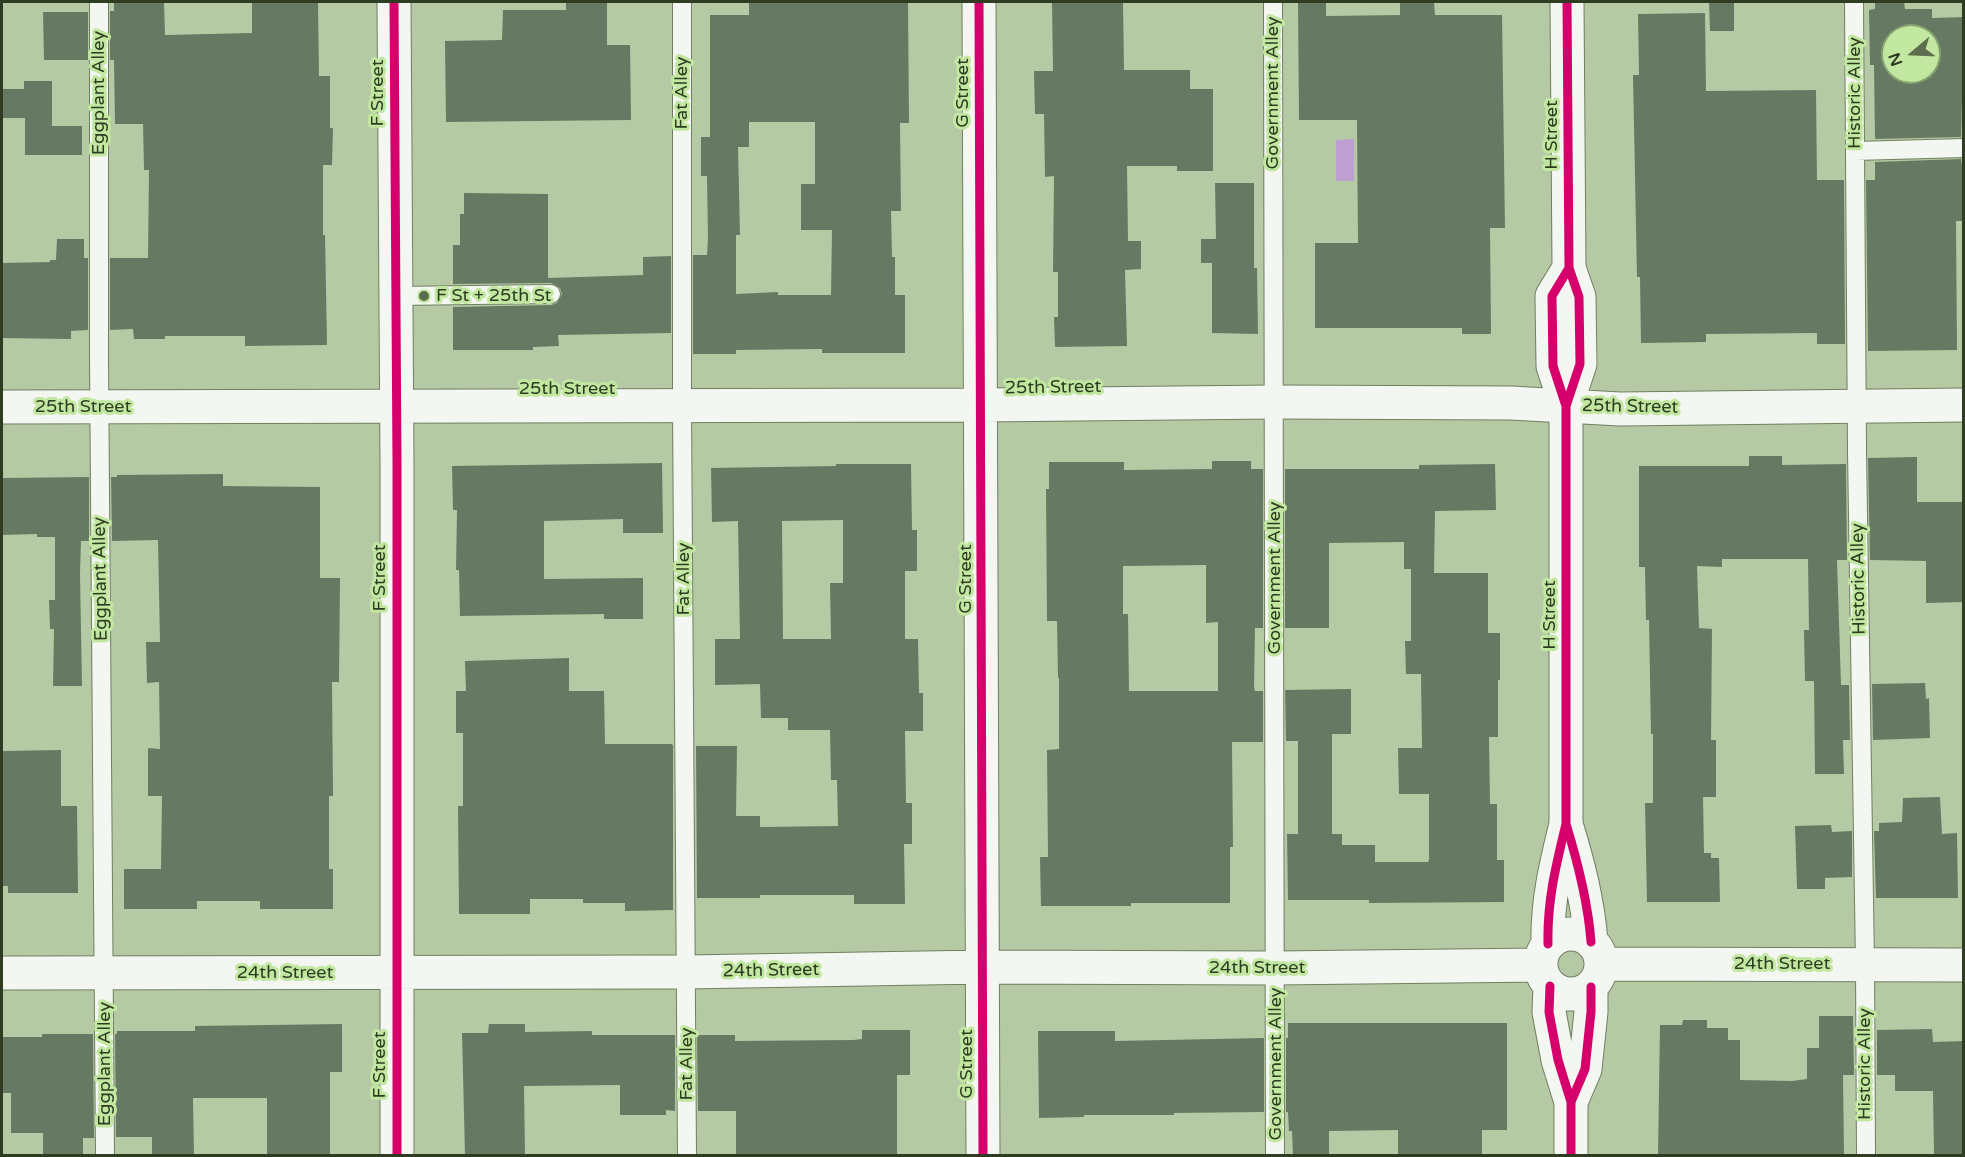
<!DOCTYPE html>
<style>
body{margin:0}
#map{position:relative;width:1965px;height:1157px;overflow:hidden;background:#b5caa4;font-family:"Varela Round",sans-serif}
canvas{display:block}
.frame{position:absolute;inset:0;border:3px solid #2e3d21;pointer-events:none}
.north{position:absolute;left:1881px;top:24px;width:60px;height:60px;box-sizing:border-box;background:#c1e7a1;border:2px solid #86a36e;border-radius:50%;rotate:251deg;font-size:16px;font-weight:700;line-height:24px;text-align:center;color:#2e3d21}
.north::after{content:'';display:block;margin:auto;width:21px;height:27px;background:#5d6e4f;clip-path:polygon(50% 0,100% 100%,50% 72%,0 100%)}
</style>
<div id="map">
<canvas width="1965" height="1157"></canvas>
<div class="frame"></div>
<div class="north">N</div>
</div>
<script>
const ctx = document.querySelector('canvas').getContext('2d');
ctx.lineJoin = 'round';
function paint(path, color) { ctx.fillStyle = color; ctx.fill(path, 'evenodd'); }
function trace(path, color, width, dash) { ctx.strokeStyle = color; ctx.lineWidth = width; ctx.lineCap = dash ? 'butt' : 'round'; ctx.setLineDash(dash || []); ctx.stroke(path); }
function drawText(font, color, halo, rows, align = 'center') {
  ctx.font = font + ' "Varela Round",sans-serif'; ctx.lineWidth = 6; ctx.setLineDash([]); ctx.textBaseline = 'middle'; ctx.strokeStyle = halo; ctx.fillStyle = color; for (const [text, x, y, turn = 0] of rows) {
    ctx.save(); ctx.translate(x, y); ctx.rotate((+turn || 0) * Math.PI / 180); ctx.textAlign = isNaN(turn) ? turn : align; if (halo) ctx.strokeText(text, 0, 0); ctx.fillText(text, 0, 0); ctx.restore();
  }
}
paint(new Path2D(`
 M1354,139V181H1336V140Z`), '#bf9fd2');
paint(new Path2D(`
 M114,2H164L165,35L252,33V2H318L319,76H330V128H333L332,165H323V235H325L327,345L245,346V336H165V339H134L133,329L110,330V258H148L149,170H144L143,124H115L114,60H110V11H114Z
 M566,2H607V45H630L631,120L446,122L445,41L502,40L503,10H566Z
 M749,2H908L909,123H900L901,211H891L892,257H895V295H905V353H822V349L736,350V354H693V255H707L708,239L707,176H701V137H710V15H749ZM749,122H815V184H801V230H832L831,295H778V292L736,294V235H740L738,147H749Z
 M1052,2H1123L1124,70H1190V89H1213V171H1177V166H1127L1128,241H1141V269L1125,270L1127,346L1055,347L1054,317H1058V272H1053L1054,176L1045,177L1044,114H1035L1034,71H1053Z
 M1298,2H1326V16L1400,15V2H1434L1435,15H1502L1505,228H1490L1491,334H1462V328H1315V243H1358L1357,120H1299Z
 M1709,2H1734V31H1710Z
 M1875,2H1904L1905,9H1932V18L1964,17V99H1962L1961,137L1875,139L1874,65H1870L1869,10L1875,9ZM1893,36H1929V72H1893Z
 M43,12H88V60H44Z
 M1705,13L1706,91L1816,90L1817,180H1844L1845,344H1817V333L1706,334V342L1641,343L1640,277H1637L1633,75H1639L1638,14Z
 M24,81H52V126H82V155H25V118H2V89H24Z
 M1961,159L1964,177V221H1956L1957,350L1868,351L1866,180H1875V162Z
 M1215,183H1254V268H1257L1258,334L1212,333V263H1201V239H1216Z
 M464,193L548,194V278L643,275V257L671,256V333L558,335L559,346L533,347V350H453V307L551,305L557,303L562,294L560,288L551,283L453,284V245H460V214H464Z
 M57,239H84V258H88V330L71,331V339L2,338V263L50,262V260H56Z
 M1749,456H1782V465L1846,464L1847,560H1837L1841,685H1849L1850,740H1843L1844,774H1815L1814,681H1805L1804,630H1809L1808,559H1722V567L1697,566L1699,628L1712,629L1711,740H1716V797H1703L1704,853H1711V858H1719L1720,902H1647L1645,803H1653V734H1651L1649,620H1646L1645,567H1639V466H1749Z
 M1917,457V502H1964V602L1926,603V561L1870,560L1868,458Z
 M1212,461H1251V469H1263V628H1255L1254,687L1255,691H1263V742H1232L1233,847H1230V903H1131V906H1041L1040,857H1048L1047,750L1059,749V678H1058L1057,621H1047L1046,489H1049V462H1124V470L1212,469ZM1206,565V623L1218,622V691H1129L1128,614H1123V566Z
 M662,463L663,533H623V519L544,521V579L643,578V619H604V614L460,616L459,570H456L457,510H453L452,466Z
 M836,464H911L912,530H917V571H905V639H918L919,693H923V731H905L906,803H912V844H904L905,904H854V895H760V898H697L696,746H737L736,816H760V827L838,826L837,780H831L830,730H788V718H761L760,684L715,685V639H740L738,521L712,522L711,468L836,466ZM843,520V583H830L831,639H783L782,521Z
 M1495,464L1496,510L1435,511L1434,573H1488V633H1500V680H1498V737H1489L1490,804H1497V860H1504V902L1369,903V900H1288L1287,834H1298V741H1286L1285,690L1351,689V734H1332V834H1342V845H1375V862H1428L1429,860V794H1399L1398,748H1422L1421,674H1406L1405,641H1411V569H1404V542L1329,543V628H1285V469H1419V465Z
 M223,474V486L320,487V578H340L339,682H332L333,796H329V869H333V909H260V901H197V909H124V869H161L162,796H148V748L160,749L159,682L147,683L146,642H160L158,540L112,541L111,477H117V475Z
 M89,477V541H81L80,574L82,686H53L54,629H50L49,600H55V537H37V534L2,535V478Z
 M569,658V691H604L605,744H671L673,745V910L625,911V903H583V899H530V914H459L458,806H463V733H456V691H466L465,661Z
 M1925,683L1926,699L1929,698L1930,738L1873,740L1872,684Z
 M61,750V806H77L78,893H8V886H2V751Z
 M1940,797L1942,834L1957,833L1958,898H1876L1874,831H1879V823L1902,822L1903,798Z
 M1831,825L1832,832L1852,831V877L1825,878V889H1797L1795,826Z
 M1819,1016H1853L1854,1075H1843L1844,1155H1658L1660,1025H1682L1683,1020H1707V1028H1728V1040H1740V1080L1792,1081L1807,1079V1048H1819Z
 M1288,1023H1507V1130H1482V1155H1398V1130L1329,1131V1155H1293L1292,1131H1289L1288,1112H1286V1038H1288Z
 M342,1024V1072H330V1155H267V1098H193L194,1155H152V1137H116L115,1034H117V1031H195V1026Z
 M489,1024H525V1032L592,1031V1035H675V1111L666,1110V1115H620V1085L524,1086L525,1155H465L462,1033H488Z
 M1932,1029L1933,1042L1964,1041V1155H1934L1933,1091H1895V1075H1877V1030Z
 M862,1030H910V1075H897V1155H736V1111H698L697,1035H735V1041L853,1040L862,1039Z
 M1038,1031H1115V1041L1264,1038V1112L1174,1113V1115H1084V1117L1039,1118Z
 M42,1034H93L94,1138H83V1155H43V1133H11V1093H2V1037H42Z`), '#667a63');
const service = new Path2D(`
 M99,2V358L105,1156
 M682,2V406L687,1156
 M1273,2L1275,1156
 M1854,2L1857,451L1865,964L1866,1156
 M1855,151L1964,148
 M396,296L551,294`);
const minor = new Path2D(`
 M394,2L397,463V1156
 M979,2L983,1156
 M1566,406L1553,366L1552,296L1569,268
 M2,407L981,405L1275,402L1511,403L1620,409L1964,405
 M1566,824C1578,863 1588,901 1591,942
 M1541 964a30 30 0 1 1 60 0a30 30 0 1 1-60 0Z
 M1548,944C1547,901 1556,865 1566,824V406L1580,364L1579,297L1569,268L1567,2
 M1601,964L1964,965
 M2,973L686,972L983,967L1276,968L1540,965
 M1550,986L1549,1012L1558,1060L1571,1102V1156
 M1571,1102L1585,1069L1591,1012V987`);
trace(service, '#6f7f60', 20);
trace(minor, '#6f7f60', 35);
trace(service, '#f4f7f1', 18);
trace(minor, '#f4f7f1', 33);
trace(new Path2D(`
 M394,2L397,463V1156
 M979,2L983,1156
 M1566,406L1553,366L1552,296L1569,268
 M1566,824C1578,863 1588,901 1591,942
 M1548,944C1547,901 1556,865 1566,824V406L1580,364L1579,297L1569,268L1567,2
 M1550,986L1549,1012L1558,1060L1571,1102V1156
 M1571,1102L1585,1069L1591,1012V987`), '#d6006c', 9);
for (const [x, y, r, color] of [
 [424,296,6,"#5d6e4f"]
]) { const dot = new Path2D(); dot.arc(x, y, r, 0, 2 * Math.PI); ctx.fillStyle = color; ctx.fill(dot); trace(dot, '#c1e7a1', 2); }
drawText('18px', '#2e3d21', '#c1e7a1', [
 ["Eggplant Alley",99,93,-90],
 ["F Street",378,93,-90],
 ["Fat Alley",682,93,-90],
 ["G Street",963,93,-90],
 ["Government Alley",1273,93,-90],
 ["Historic Alley",1855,93,-90],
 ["H Street",1552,135,-90],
 ["25th Street",1053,388,-1],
 ["25th Street",567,389],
 ["25th Street",83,407],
 ["25th Street",1630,407,1],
 ["F Street",380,578,-90],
 ["Government Alley",1275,578,-90],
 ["Eggplant Alley",101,579,-91],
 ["Fat Alley",684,579,-90],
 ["G Street",966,579,-90],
 ["Historic Alley",1859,579,-91],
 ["H Street",1550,615,-90],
 ["24th Street",1782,964],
 ["24th Street",1257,968],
 ["24th Street",771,971,-1],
 ["24th Street",285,973],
 ["Eggplant Alley",105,1064,-90],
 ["Fat Alley",687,1064,-90],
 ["G Street",967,1064,-90],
 ["Government Alley",1276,1064,-90],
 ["Historic Alley",1865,1064,-90],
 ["F Street",380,1065,-90]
]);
drawText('18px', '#2e3d21', '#c1e7a1', [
 ["F St + 25th St",436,296]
], 'left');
</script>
